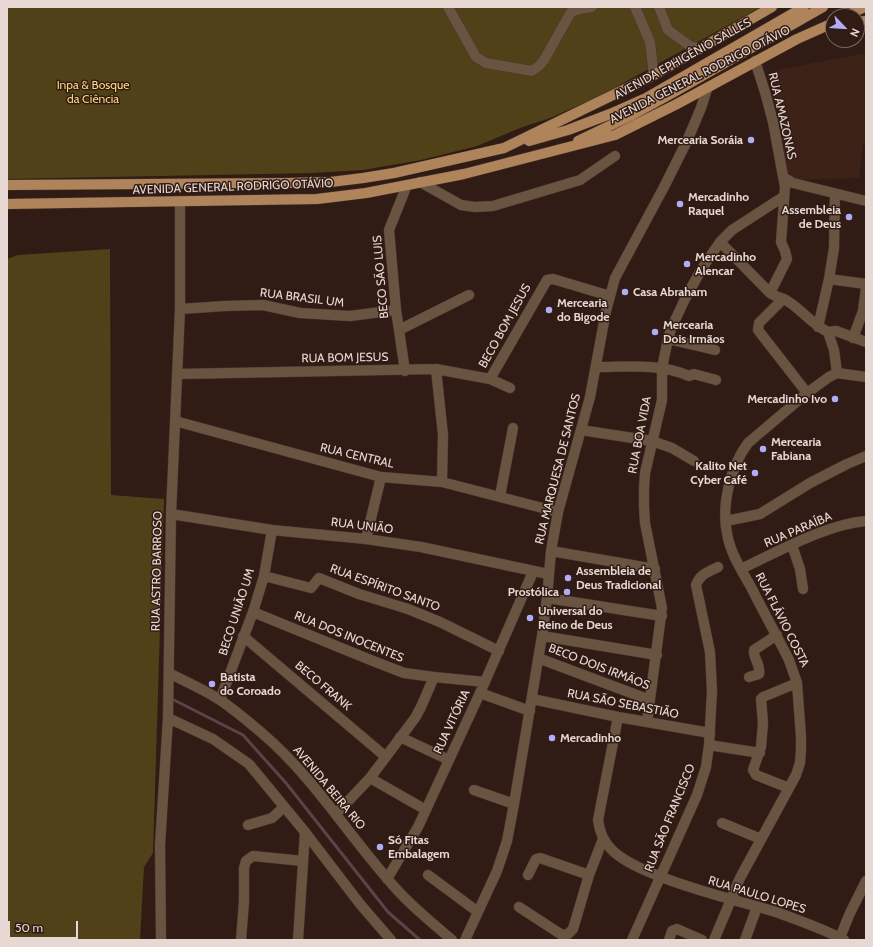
<!DOCTYPE html>
<meta charset="utf-8">
<style>
body{margin:0}
#map{position:relative;width:873px;height:947px;overflow:hidden;background:#301c14;font-family:Cabin,sans-serif}
canvas{display:block}
.frame{position:absolute;inset:0;border:8px solid #e7d8d3;pointer-events:none}
.north{position:absolute;left:825px;top:8px;width:40px;height:40px;box-sizing:border-box;background:#301c14;border:1px solid #796760;border-radius:50%;rotate:115deg;font-size:11px;font-weight:700;line-height:16px;text-align:center;color:#e7d8d3}
.north::after{content:'';display:block;margin:auto;width:14px;height:18px;background:#b2adf9;clip-path:polygon(50% 0,100% 100%,50% 72%,0 100%)}
.scale{position:absolute;left:8px;top:921px;width:70px;height:18px;box-sizing:border-box;border:2px solid #e7d8d3;border-top:0;padding-left:5px;font-size:12px;line-height:14px;white-space:nowrap;color:#e7d8d3;-webkit-text-stroke:3px #301c14;paint-order:stroke}
</style>
<div id="map">
<canvas width="873" height="947"></canvas>
<div class="frame"></div>
<div class="north">N</div>
<div class="scale">50 m</div>
</div>
<script>
const ctx = document.querySelector('canvas').getContext('2d');
ctx.lineJoin = 'round';
function paint(path, color) { ctx.fillStyle = color; ctx.fill(path, 'evenodd'); }
function trace(path, color, width, dash) { ctx.strokeStyle = color; ctx.lineWidth = width; ctx.lineCap = dash ? 'butt' : 'round'; ctx.setLineDash(dash || []); ctx.stroke(path); }
function drawText(font, color, halo, rows, align = 'center') {
  ctx.font = font + ' Cabin,sans-serif'; ctx.lineWidth = 3; ctx.setLineDash([]); ctx.textBaseline = 'middle'; ctx.strokeStyle = halo; ctx.fillStyle = color; for (const [text, x, y, turn = 0] of rows) {
    ctx.save(); ctx.translate(x, y); ctx.rotate((+turn || 0) * Math.PI / 180); ctx.textAlign = isNaN(turn) ? turn : align; if (halo) ctx.strokeText(text, 0, 0); ctx.fillText(text, 0, 0); ctx.restore();
  }
}
paint(new Path2D(`
 M866,53V144L863,145L859,178L788,180L772,71Z`), '#3d2218');
paint(new Path2D(`
 M7,7H761L600,96L550,118L520,128L477,146L421,160L363,170L313,173L7,179Z
 M110,249L111,495L164,499L153,853L144,867L140,940H7V259L18,255Z`), '#514119');
trace(new Path2D(`
 M170,698L243,735L286,783L388,912L420,940`), '#5e414a', 3);
const minor = new Path2D(`
 M448,7L476,57L486,63L532,71L539,66L544,60L571,12L579,9L592,7
 M635,7L650,42L654,75
 M659,7L668,30L690,46L700,49
 M755,61L765,92L773,122L785,187L781,242L785,251L787,259L770,293
 M783,177L793,183L866,201
 M420,182L461,205L475,207L493,206L580,180L615,156
 M720,242L770,293C774,296 779,297 784,299C801,308 811,324 828,332L834,350L837,373
 M829,279L866,284
 M783,299L759,323L758,330L807,393
 M180,309L225,306L263,305L300,313L350,316L396,310
 M818,327L829,279L834,248L835,194
 M399,330L469,295
 M828,332L836,331L866,342
 M853,338L863,311L866,287
 M668,339L715,350
 M596,367C627,367 661,363 689,376L694,374L716,380
 M436,369L443,435L442,482
 M405,371L396,310L389,230L407,185
 M178,374L436,369L490,379L510,388
 M490,379L547,280L553,279L610,296
 M175,421L381,477L442,482L558,512
 M581,430L652,441L672,448L694,461
 M500,496L513,428
 M171,514L272,530L366,539L421,547L548,574
 M726,521L760,514L810,483L847,464L866,456
 M366,539L381,477
 M792,545L800,569L803,589
 M551,551L655,569
 M741,569C777,552 827,524 866,521
 M264,576L311,588L319,578L359,594L408,609L440,622L499,651
 M547,598L662,616
 M253,612L373,661L404,673L434,677L485,682
 M243,636L386,757
 M542,636L657,655
 M538,658L650,700
 M169,673C186,682 205,690 220,700C235,710 250,723 263,734C311,775 345,830 386,877C405,901 429,920 452,940
 M749,677L759,674C761,665 753,658 754,650L777,635
 M480,693L530,711
 M532,699L618,717L710,733
 M220,700L253,612L264,576L272,530
 M618,717L598,820C600,832 603,841 612,850C623,861 639,868 654,874C694,891 737,900 779,913C800,921 824,929 844,940
 M168,718L213,739L249,764L305,832L360,904L391,940
 M647,722L662,608L645,523L644,507V488L645,473L662,400V368L668,339L671,329L685,299L701,270L720,242L732,230L783,197
 M400,737L449,760
 M709,745L760,753
 M370,778L426,810
 M789,788L756,775L753,770L761,747L763,723L761,699L763,697L797,683
 M474,790L514,804
 M336,814L370,778L415,718L421,707L434,677
 M722,823L761,839
 M248,825L272,818L284,807
 M428,875L478,912
 M528,875L536,859L540,858L589,875
 M387,879L418,827L480,693L533,572
 M519,907L562,935L568,934L573,929L589,875L603,839
 M161,940L160,845L168,718L171,514L180,309V202
 M241,940L244,901V868L246,861L253,856L303,861
 M298,940L305,832
 M465,940L497,871L507,841L514,804L542,636L547,598L551,551L558,512L590,397L606,311L615,278L664,187L687,141L701,108L707,89
 M632,940L697,795L706,767L709,745L712,691L710,652L696,585C700,574 708,572 718,567
 M669,940L672,931L677,929L702,940
 M714,940L740,878L796,775L800,763L801,750V737L797,683L789,660C777,636 764,613 752,589C742,571 730,553 727,533C721,504 731,466 748,443L807,393L829,377L837,373L866,377
 M745,940L757,907
 M839,940L850,913L866,881`);
const major = new Path2D(`
 M845,16L865,7
 M857,22L866,21
 M529,141L568,130L610,114L646,98L804,7
 M578,141L630,116L674,92L823,7
 M7,185L285,183L331,182L363,178L394,173L504,148L654,75L772,7
 M7,204L317,199L366,193L464,174L615,135L677,104L797,39L833,23`);
trace(minor, '#4a362f', 11);
trace(major, '#4a362f', 11);
trace(minor, '#685440', 10);
trace(major, '#af845b', 10);
for (const [x, y, r, color] of [
 [751,140,4,"#b2adf9"],
 [680,204,4,"#b2adf9"],
 [849,217,4,"#b2adf9"],
 [687,264,4,"#b2adf9"],
 [625,292,4,"#b2adf9"],
 [549,310,4,"#b2adf9"],
 [655,332,4,"#b2adf9"],
 [835,399,4,"#b2adf9"],
 [763,449,4,"#b2adf9"],
 [755,473,4,"#b2adf9"],
 [568,578,4,"#b2adf9"],
 [567,592,4,"#b2adf9"],
 [530,618,4,"#b2adf9"],
 [212,684,4,"#b2adf9"],
 [552,738,4,"#b2adf9"],
 [380,847,4,"#b2adf9"]
]) { const dot = new Path2D(); dot.arc(x, y, r, 0, 2 * Math.PI); ctx.fillStyle = color; ctx.fill(dot); trace(dot, '#301c14', 1.5); }
drawText('12px', '#e7d8d3', '#301c14', [
 ["AVENIDA EPHIGÊNIO SALLES",683,59,-29],
 ["AVENIDA GENERAL RODRIGO OTÁVIO",700,75,-27],
 ["RUA AMAZONAS",782,116,77],
 ["AVENIDA GENERAL RODRIGO OTÁVIO",233,187,-2],
 ["BECO SÃO LUIS",381,277,-95],
 ["RUA BRASIL UM",302,298,7],
 ["BECO BOM JESUS",505,326,-61],
 ["RUA BOM JESUS",345,358,-1],
 ["RUA BOA VIDA",640,435,-79],
 ["RUA CENTRAL",357,456,13],
 ["RUA MARQUESA DE SANTOS",558,469,-76],
 ["RUA UNIÃO",362,526,7],
 ["RUA PARAÍBA",798,530,-23],
 ["RUA ASTRO BARROSO",157,571,-89],
 ["RUA ESPÍRITO SANTO",385,588,20],
 ["BECO UNIÃO UM",237,612,-72],
 ["RUA FLÁVIO COSTA",782,620,63],
 ["RUA DOS INOCENTES",349,637,22],
 ["BECO DOIS IRMÃOS",599,667,21],
 ["BECO FRANK",323,686,40],
 ["RUA SÃO SEBASTIÃO",623,704,11],
 ["RUA VITÓRIA",452,722,-65],
 ["AVENIDA BEIRA RIO",329,788,50],
 ["RUA SÃO FRANCISCO",670,818,-68],
 ["RUA PAULO LOPES",757,895,17]
]);
drawText('12px', '#fed87a', '#301c14', [
 ["Inpa & Bosque",93,85],
 ["da Ciência",93,99]
]);
drawText('bold 12px', '#e7d8d3', '#301c14', [
 ["Mercearia Soráia",743,140,"right"],
 ["Mercadinho",688,197],
 ["Raquel",688,211],
 ["Assembleia",841,210,"right"],
 ["de Deus",841,224,"right"],
 ["Mercadinho",695,257],
 ["Alencar",695,271],
 ["Casa Abraham",633,292],
 ["Mercearia",557,303],
 ["do Bigode",557,317],
 ["Mercearia",663,325],
 ["Dois Irmãos",663,339],
 ["Mercadinho Ivo",827,399,"right"],
 ["Mercearia",771,442],
 ["Fabiana",771,456],
 ["Kalito Net",747,466,"right"],
 ["Cyber Café",747,480,"right"],
 ["Assembleia de",576,571],
 ["Deus Tradicional",576,585],
 ["Prostólica",559,592,"right"],
 ["Universal do",538,611],
 ["Reino de Deus",538,625],
 ["Batista",220,677],
 ["do Coroado",220,691],
 ["Mercadinho",560,738],
 ["Só Fitas",388,840],
 ["Embalagem",388,854]
], 'left');
</script>
